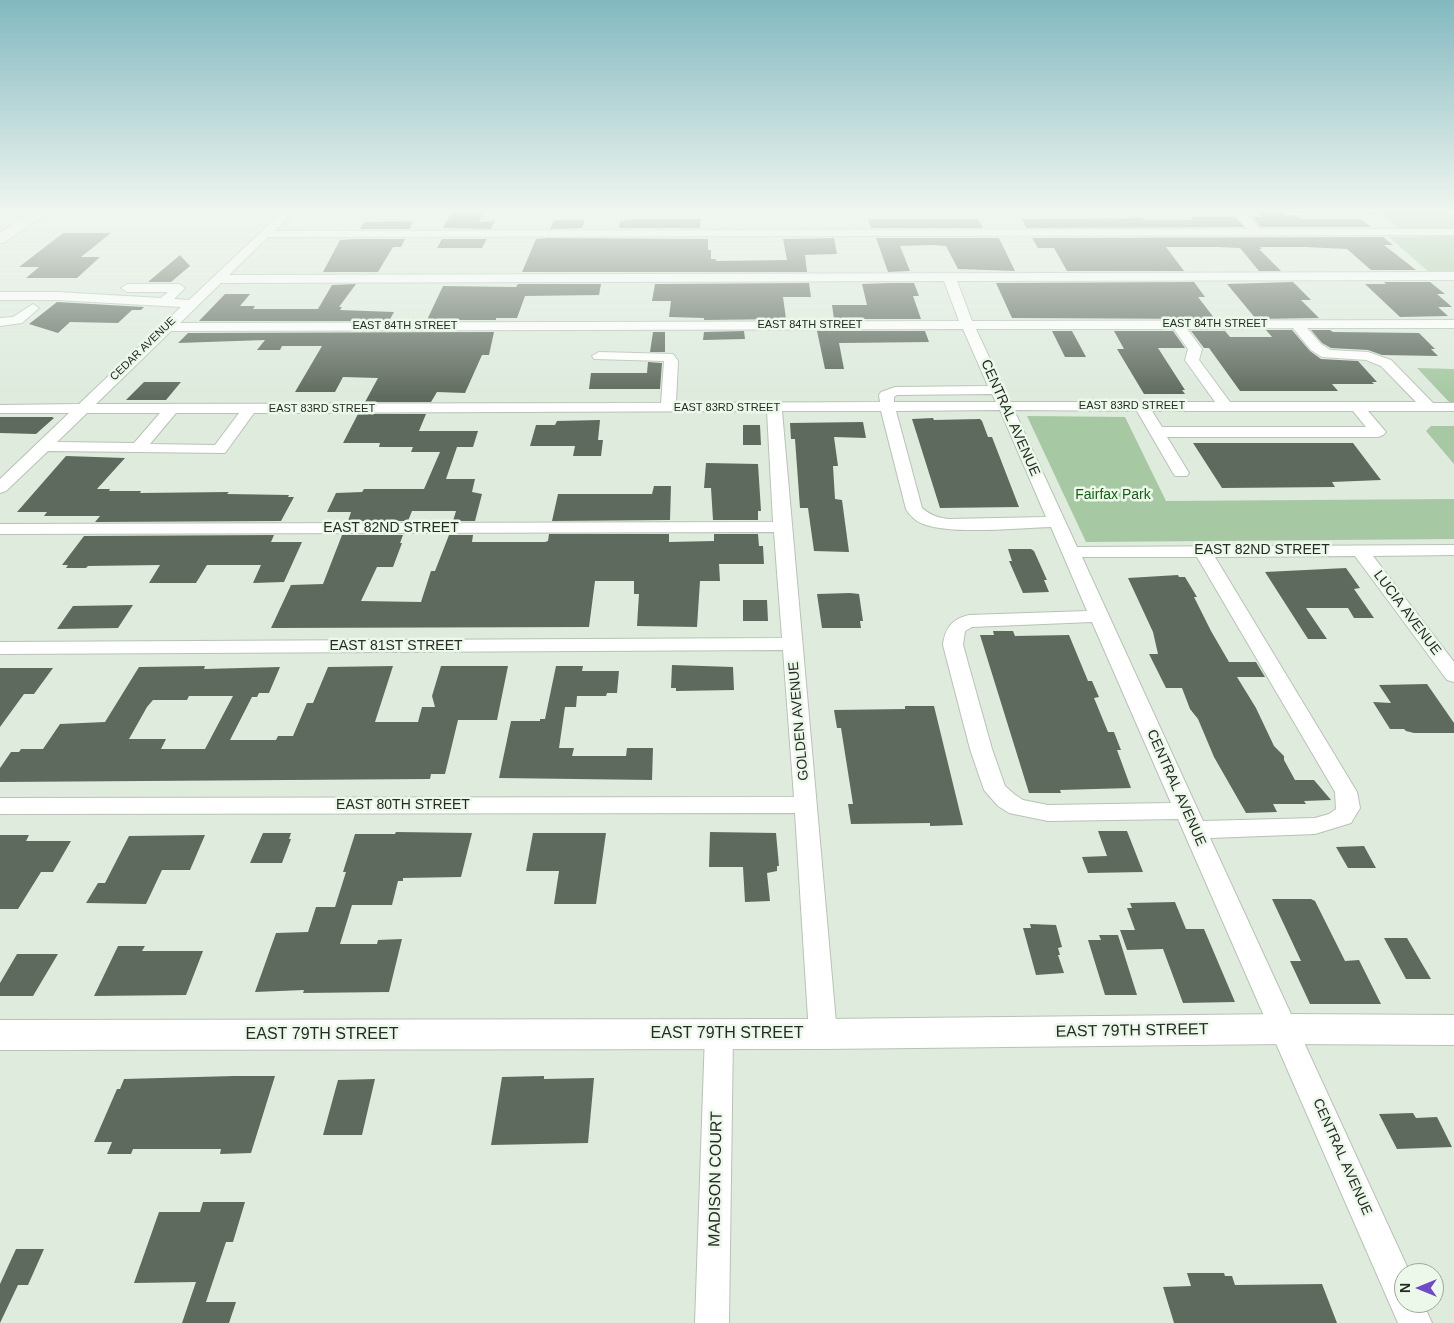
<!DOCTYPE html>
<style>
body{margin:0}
#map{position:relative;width:1454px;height:1323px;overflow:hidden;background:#deebdd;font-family:Helvetica,sans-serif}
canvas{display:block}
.north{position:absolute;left:1394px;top:1263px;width:50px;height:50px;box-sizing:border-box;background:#ecf9ea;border:1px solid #9da79b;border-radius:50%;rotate:270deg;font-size:14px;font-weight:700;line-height:20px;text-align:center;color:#262b25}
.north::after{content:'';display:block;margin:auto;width:18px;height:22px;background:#6f4cc5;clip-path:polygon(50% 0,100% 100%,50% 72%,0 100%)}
</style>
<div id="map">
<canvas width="1454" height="1323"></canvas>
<div class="north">N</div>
</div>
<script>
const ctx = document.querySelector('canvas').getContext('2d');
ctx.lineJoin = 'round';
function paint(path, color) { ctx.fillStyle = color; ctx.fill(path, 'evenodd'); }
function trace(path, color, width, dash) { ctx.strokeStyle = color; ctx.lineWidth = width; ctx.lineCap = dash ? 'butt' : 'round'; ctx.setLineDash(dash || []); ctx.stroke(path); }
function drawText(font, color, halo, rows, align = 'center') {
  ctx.font = font + ' Helvetica,sans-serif'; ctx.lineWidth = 5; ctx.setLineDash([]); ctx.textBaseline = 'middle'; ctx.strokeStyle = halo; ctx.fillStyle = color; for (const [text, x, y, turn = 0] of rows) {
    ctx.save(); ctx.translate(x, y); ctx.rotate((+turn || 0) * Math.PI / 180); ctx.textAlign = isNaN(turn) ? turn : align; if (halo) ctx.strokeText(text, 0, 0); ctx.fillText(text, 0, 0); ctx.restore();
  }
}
paint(new Path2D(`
 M1361,212H1447L1454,217V229L1401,230L1381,214H1364Z
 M1454,236V272H1429L1389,237Z
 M1417,368L1454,369V404H1451Z
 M1027,416L1125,417L1166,501L1454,499V539L1086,542Z
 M1431,426H1454V464L1426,431Z`), '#a6c8a2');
paint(new Path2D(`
 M452,212H483L479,222L495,221L491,229L443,228Z
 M1257,212H1282L1286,215H1296L1301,219H1361L1371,227H1261L1252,217H1263Z
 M1190,217H1235L1244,227L1026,228L1022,219L1143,218L1145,220H1192Z
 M634,219H701L700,228H619L620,221Z
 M868,219H978L983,228H871Z
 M554,220H585L582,228L550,229Z
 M413,221L410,229H360L364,222Z
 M63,233H111L81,257H100L77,278H26L39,267H19Z
 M1383,237L1393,245H1384L1416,270H1371L1347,249L1304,247H1260L1262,249H1259L1281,271H1259L1240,248L1216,247H1166L1184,271H1067L1054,248H1038L1032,238Z
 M547,238L708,239V250H711V259H716V261L787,260L783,239L834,238L837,254L805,255L807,272H522L536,239Z
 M876,238H999L1015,271L958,269L946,246L932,245L900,246L910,271L888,272Z
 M355,239H405L401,247H393L378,272H323L340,240Z
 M442,239H487L482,248H437Z
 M180,255L190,266L171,282H148Z
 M1194,282L1205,297H1198L1215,319L1012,318L996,283Z
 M1293,282L1311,300H1301L1319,318L1256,319L1227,284Z
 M1384,282H1430L1445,294H1437L1452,307H1438L1448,316L1400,317L1365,284H1386Z
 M809,283L811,297H783L786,319L704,320V318L669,317L671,301H652L655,284Z
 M892,283H914L919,296H913L921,319H834L832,305H867L862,284Z
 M356,284L339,307H342L340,310L394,312L389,321H199L225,294H250L240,306H255L253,309H318L332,285Z
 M518,284H601L599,295L525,296L517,318H496V320H427L443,286L516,287Z
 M57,302L144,307L141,310H132L118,323L70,322L58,333L29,324Z
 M1266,330H1292L1310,351L1321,359L1358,361L1377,382H1372L1374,384H1332L1338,391H1240L1209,348H1204L1191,331H1225L1230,337H1272Z
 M1311,330H1330L1333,332L1419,333L1435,349H1431L1438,356L1382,355L1368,350L1331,348L1322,343Z
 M744,331L745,339L703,340L704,332Z
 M817,331H925L929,342L839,343L844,369H825Z
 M1052,331H1072L1086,357H1065Z
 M1114,331H1173L1185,348H1158L1185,390H1182L1185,394H1144L1117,349H1124Z
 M494,332L489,355H482L465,393L437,392L431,402H365L378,378L343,377L335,392H295L322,346H282L280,350H257L265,340L178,343L188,333Z
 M653,332H665V352H650Z
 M648,362L662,363L660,389H589L591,373H647Z
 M144,382H181L166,400H126Z
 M358,414H426L419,431H478L473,447H457L446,479H475L472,492L482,494L475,521H453L456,511H412L408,521H348L351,512H327L336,493L362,492L364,489H424L440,452H411L413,447H379L380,443H343Z
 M0,417H52L54,418L36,434L0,433Z
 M933,418L934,420L980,419L982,421L988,437H992L1019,507L940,508L912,419Z
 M600,420L598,440H603L601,456H573L575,446H530L536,425H555L557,421Z
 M863,422L866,438L834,437L838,466H833L835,499L842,500L849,552L814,551L808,508H800L795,439H791L790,423Z
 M743,425H760L761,445H743Z
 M1193,443H1353L1381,480L1332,482L1335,487L1222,488Z
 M66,456L125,458L97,489H110L109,491H141L140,493L229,492L227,494L289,495L288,497H294L281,521L95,522L100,516H44L47,512H17Z
 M706,463L758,464L761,511H758V520H713L711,488H704Z
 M654,486H671L670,520L552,521L558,494H652Z
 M549,534H669V542L714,541V534H758L759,546H763L764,564H719L720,581H700L697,627L637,626L639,594H634V581H595L589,627L271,628L291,585L323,584L342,535H403L400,543H402L393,567H377L361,601L421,602L431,571H435L449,535H473L472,542H545L548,541Z
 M274,535L271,542H302L284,582L253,583L261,565H207L196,583H149L160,565L88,566L86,568H66L68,565H62L84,536Z
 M1008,549H1031L1034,551L1047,580H1044L1049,592L1023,593L1009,561H1012Z
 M1346,568L1360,588L1354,589L1374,618H1354L1348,608H1306L1327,639H1308L1265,572Z
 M1178,575L1179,577H1185L1197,597H1194L1211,631L1229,662H1256L1265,677H1237L1256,708L1274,746L1284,756V760L1295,780H1314L1331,800L1304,801L1306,804H1273L1277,812L1246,813L1214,757L1198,719L1190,709L1182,688H1166L1149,654H1158L1153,632L1128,578Z
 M850,593L859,594L863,621H860L861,628H822L817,594Z
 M743,600H767L768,621H743Z
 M133,605L118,628L57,629L73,606Z
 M993,631H1013L1015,636L1069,635L1088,681H1092L1099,697L1094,698L1108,732H1114L1121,750H1117L1131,788L1060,790L1061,793H1029L980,635H994Z
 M672,665L733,667L734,690L676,691V688H671Z
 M205,666L204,669L280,667L269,693H259L257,697H252L230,740H276L278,736H293L307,703H313L328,667L393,666L375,722H418L422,707H435L432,696L441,666H508L497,720H458L445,774H431L430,779L0,782V768L11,752H19L21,749H43L60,724L105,722L139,667ZM189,696H233L205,749H161L166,739H129L147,707L153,700H187Z
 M556,666H583L582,671H619L617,693H607L606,696H577L576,707H565L559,748H574L572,756H626L627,748H653L652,780L499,778L511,721H540V719H545Z
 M0,668H53L34,694H24L0,727Z
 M1427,684L1454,723V733H1414L1406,731L1404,729H1390L1373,702L1391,703L1379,685Z
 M905,706H934L963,825L930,826V823L851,824L848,804H853L841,728H837L834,710L905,709Z
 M1098,831H1127L1143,872L1088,873L1082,857L1107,856Z
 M396,832L472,833L461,877L403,878V881H398L392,905H352L340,944H377L378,940L402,939L389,992L303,993L304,990L255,992L276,933L308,932L316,907H335L346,872H343L355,834H395Z
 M710,832L776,833L779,866H777V871L767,873L770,901L745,902L743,867H709Z
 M263,833H291L289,839H291L282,863H250Z
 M533,833H606L596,904H554L559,871H526Z
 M0,835H29L26,841H71L53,872H41L18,909H0Z
 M205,835L190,870H162L146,904L86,903L98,883H105L129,836Z
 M1364,846L1376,868H1348L1336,847Z
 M1272,899H1311L1315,901L1345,961L1359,960L1381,1004H1310L1290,961H1301Z
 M1175,902L1186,929H1204L1235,1002L1183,1003L1163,949L1127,950L1120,930H1135L1127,908H1132L1130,903Z
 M1030,924L1056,925L1062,947L1058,948L1060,955H1058L1064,973L1036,975L1023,928H1031Z
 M1099,935H1118L1137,995H1105L1088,940H1101Z
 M1384,938H1407L1431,979H1406Z
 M118,946H145L142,951H203L186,995L94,996Z
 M17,954H58L33,996H0V983Z
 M234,1076H275L251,1153L220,1154L221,1149H133L131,1154H107L112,1142H94L117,1089H120L124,1079Z
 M544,1076V1079L594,1078L588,1143L491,1145L502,1077Z
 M375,1079L362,1135H323L338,1080Z
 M1413,1113L1416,1118L1437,1117L1452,1147L1397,1149L1379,1114Z
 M203,1202H245L233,1242H226L206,1302H236L229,1323H182L196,1282L134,1283L159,1212H200Z
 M16,1249H44L28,1285H18L0,1323V1284Z
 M1187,1273H1224L1225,1276H1232L1235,1285L1322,1284L1337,1323H1174L1163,1287L1191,1286Z`), '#5f6a5e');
const minor = new Path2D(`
 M282,212H293L275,231L1248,229L1233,212H1244L1260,229H1454V235L268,237L229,275L1454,272V280L957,281L972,321L1454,320V328H1307L1321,344L1330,350L1368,352L1391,360L1433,403H1454V411H1368L1386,432L1383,435L1378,437H1167L1189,473L1187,476H1175L1173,473L1137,411L1014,410L1077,547L1454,545V555L1373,556L1454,662V682L1447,680L1355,556L1215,557L1357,792L1360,808L1351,823L1315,834L1210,838L1410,1273H1404V1303H1423L1432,1323H1398L1178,819L1048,821L1009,813L998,806L984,790L970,749L943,645C945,628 952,619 969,615L1087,611L1051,527C1017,528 952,535 923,524C916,521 910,516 906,509L881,411H782L837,1034L833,1042L823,1046L813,1042L809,1034L795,813L0,814V798L794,797L783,650L0,654V642L782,638L774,532L0,534V524L773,522L767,411L254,413L225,453L48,451L6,491L0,493V479L69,413H0V405L79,404L181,307L57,300H0V292H57L161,298L168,292H127L121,288L127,284H179L185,288L174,299L189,300ZM944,281L959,321L180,323L221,283ZM1293,328L1311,350L1322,357L1366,360L1381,366L1416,402H1230L1199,360L1202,349L1187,329ZM963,329L988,386L895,387L881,392L879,395L880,402L676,403L678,361L673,354L599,352L592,356L594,359L664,361L661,403L96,404L171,331ZM976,329H1174L1188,349L1185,360L1215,402H1010ZM992,394L996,402H894V397L897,395ZM1000,410L1046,517L949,519C938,518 930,515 922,508L896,411ZM1152,411H1353L1366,427H1162ZM87,413H160L134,443L57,442ZM176,413H239L215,445L150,444ZM1082,557H1197L1335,792L1336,809L1329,814L1315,818L1203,821ZM1092,622L1171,803L1048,805L1023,800L1014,794L1005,786L992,749L963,645L965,631L972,627Z
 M33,304L39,308L22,323L0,326V318L13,317Z
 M719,1022L729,1026L733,1034L729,1323H695L705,1034L709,1026Z`);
const major = new Path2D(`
 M32,212H48L5,242L0,243V233Z
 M1285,1014L1454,1015V1045L1285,1044L823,1049L0,1050V1020L823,1019Z`);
trace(minor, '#b7c3b5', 2);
trace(major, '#b7c3b5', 2);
paint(minor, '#fff');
paint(major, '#fff');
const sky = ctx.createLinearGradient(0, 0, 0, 397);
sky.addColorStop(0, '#82b8c0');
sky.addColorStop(0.53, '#f0f6f0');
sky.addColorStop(1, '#f0f6f000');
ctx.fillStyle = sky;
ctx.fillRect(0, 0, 1454, 397);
drawText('11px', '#262b25', '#ecf9ea', [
 ["EAST 84TH STREET",1215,324],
 ["EAST 84TH STREET",810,325],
 ["EAST 84TH STREET",405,326],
 ["CEDAR AVENUE",143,349,-44],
 ["EAST 83RD STREET",1132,406],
 ["EAST 83RD STREET",727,408],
 ["EAST 83RD STREET",322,409]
]);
drawText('14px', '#262b25', '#ecf9ea', [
 ["CENTRAL AVENUE",1010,418,66],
 ["EAST 82ND STREET",391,528],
 ["EAST 82ND STREET",1262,550],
 ["LUCIA AVENUE",1407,613,53],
 ["EAST 81ST STREET",396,646],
 ["GOLDEN AVENUE",799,721,-95],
 ["CENTRAL AVENUE",1176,788,66],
 ["EAST 80TH STREET",403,805],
 ["CENTRAL AVENUE",1342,1157,66]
]);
drawText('14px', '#165e13', '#ecf9ea', [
 ["Fairfax Park",1113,495]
]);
drawText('16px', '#262b25', '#ecf9ea', [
 ["EAST 79TH STREET",1132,1031,-1],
 ["EAST 79TH STREET",727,1034],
 ["EAST 79TH STREET",322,1035],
 ["MADISON COURT",716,1179,-89]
]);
</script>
